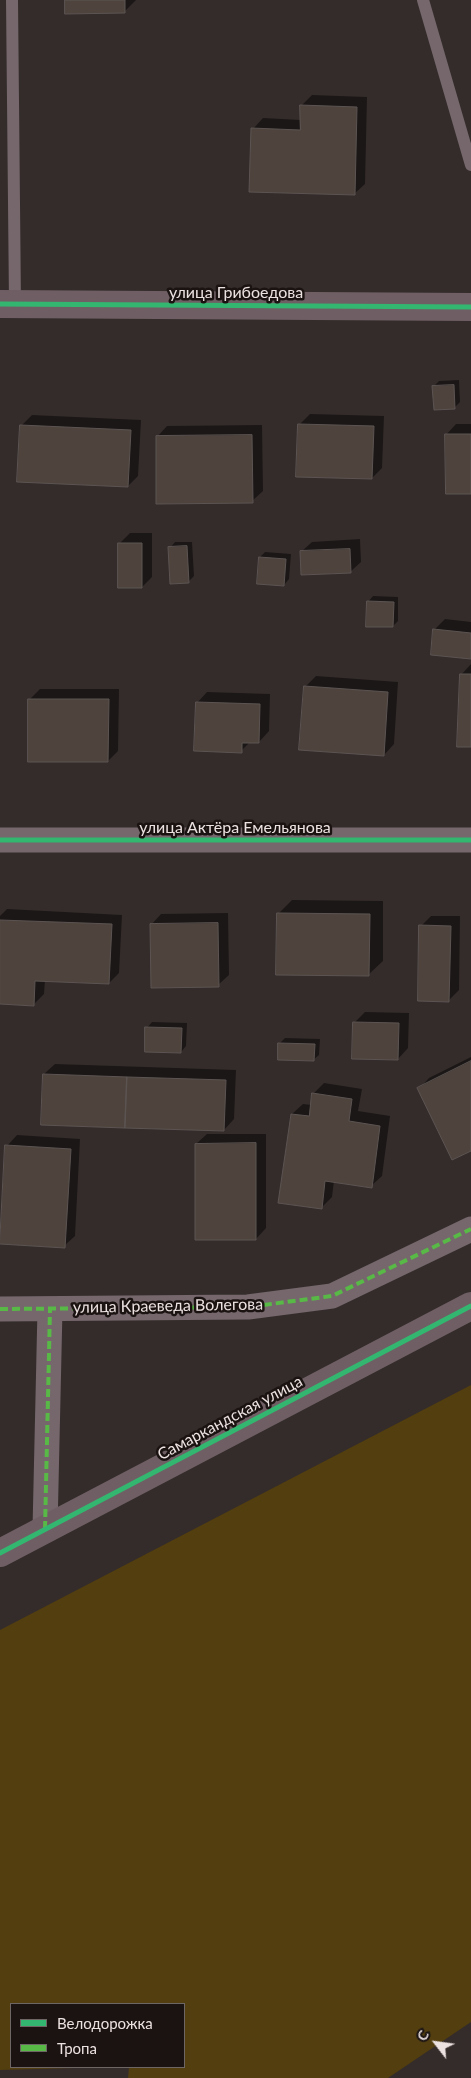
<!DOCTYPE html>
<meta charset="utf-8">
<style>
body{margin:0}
#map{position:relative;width:471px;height:2078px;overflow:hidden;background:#342c2b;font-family:Lato,sans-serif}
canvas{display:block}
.legend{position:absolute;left:10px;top:2003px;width:175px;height:65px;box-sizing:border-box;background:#1a1312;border:1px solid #6e6665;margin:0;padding:6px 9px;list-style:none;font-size:15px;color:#ede2e2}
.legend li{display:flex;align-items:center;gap:10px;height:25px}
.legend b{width:25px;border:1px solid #6e6665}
.north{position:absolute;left:411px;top:2018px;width:50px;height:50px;-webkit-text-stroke:4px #1a1312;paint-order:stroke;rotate:300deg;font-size:14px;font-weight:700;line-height:20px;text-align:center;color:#ede2e2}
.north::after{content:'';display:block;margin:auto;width:18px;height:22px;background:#ede2e2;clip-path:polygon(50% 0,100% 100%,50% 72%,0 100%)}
</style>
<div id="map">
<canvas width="471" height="2078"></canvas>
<ul class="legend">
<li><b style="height:6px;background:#33b770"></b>Велодорожка</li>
<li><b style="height:6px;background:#58b947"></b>Тропа</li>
</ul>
<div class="north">С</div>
</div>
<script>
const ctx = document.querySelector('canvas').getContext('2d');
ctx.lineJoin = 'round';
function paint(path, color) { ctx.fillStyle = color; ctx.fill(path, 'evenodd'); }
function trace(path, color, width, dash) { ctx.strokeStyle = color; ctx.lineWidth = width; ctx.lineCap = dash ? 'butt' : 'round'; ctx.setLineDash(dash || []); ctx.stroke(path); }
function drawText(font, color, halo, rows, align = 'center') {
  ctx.font = font + ' Lato,sans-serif'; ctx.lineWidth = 5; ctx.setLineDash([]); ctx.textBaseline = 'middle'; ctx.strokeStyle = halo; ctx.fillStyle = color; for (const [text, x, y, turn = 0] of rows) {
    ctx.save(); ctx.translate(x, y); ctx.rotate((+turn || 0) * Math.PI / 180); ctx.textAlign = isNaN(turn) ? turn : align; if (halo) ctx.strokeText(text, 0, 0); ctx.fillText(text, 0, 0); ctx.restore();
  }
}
paint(new Path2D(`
 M471,1385V2022L388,2078H128L129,2067H184V2004H11V2067H112L0,2070V1630Z`), '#523e0f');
paint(new Path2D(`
 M66,0H136L124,12Z
 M312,95L367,97L365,184L354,194L253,129L263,118L301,120V106Z
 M459,380L460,402L454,408L434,386L439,381Z
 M310,414L384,416L382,468L372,478L299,425Z
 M32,415L141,420L138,476L128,486L22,425Z
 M456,424H471V493L446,435Z
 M262,425L263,491L252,501L157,437L167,426Z
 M130,533H152V577L142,587L119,544Z
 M360,539L361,562L350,572L301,552L312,542Z
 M175,542H192L194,576L188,582L170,548Z
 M265,552L291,554L289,579L284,585L260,557Z
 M373,596L398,597V621L393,626L368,602Z
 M445,619L471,622V658L434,630Z
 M471,664V746L461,675Z
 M316,676L398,682L394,744L384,755L305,687Z
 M40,689H119L118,751L108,761L29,700Z
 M207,692L270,694L269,731L259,742L251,741L241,751L197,703Z
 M292,900L383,901V961L368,975L278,914Z
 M7,909L122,915L119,973L109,983L45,980L44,994L34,1004L0,1003V916Z
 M228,913L229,975L218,985L151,925L161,914Z
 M431,916H460L459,990L449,1000L421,926Z
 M365,1012L409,1013L408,1048L398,1059L354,1023Z
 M152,1022L187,1023L186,1046L181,1052L147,1028Z
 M285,1038L320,1039L319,1055L313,1060L280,1043Z
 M471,1057V1149L419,1089L429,1078Z
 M55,1064L236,1070L234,1119L224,1130L44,1074Z
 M324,1083L362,1089L358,1111L390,1116L382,1176L371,1186L334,1181L332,1197L321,1208L280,1202L292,1114L303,1104L312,1105L314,1093Z
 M207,1134H266V1228L256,1239L196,1144Z
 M17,1135L80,1139L75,1236L64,1246L7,1146Z`), '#0007');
const building = new Path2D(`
 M65,0H125V13L65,14Z
 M300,105L357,107L355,195L249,192L251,128L300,130Z
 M454,385L455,409L434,410L432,386Z
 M298,424L374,426L372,479L296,477Z
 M20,425L131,430L128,487L17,482Z
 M445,434H471V494H446Z
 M252,435L253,503L156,504V436Z
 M118,543H142V588H118Z
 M187,546L189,583L170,584L168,547Z
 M350,549L351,573L301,575L300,551Z
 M259,557L286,559L284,586L257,584Z
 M367,601L394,602L393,627H366Z
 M433,629L471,633V659L431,655Z
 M460,674H471V747H457Z
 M304,686L388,692L384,756L299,750Z
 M28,699H109L108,762H28Z
 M196,702L260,704L259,743H242V753L194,751Z
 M277,913L370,914L369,976L276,975Z
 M0,920L112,924L109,984L35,981L34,1006L0,1004Z
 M218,923L219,987L151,988L150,924Z
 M419,925L451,926L449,1002L418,1001Z
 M353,1022L399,1023L398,1060L352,1059Z
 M145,1027L182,1028L181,1053L145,1052Z
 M278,1043L315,1044L314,1061L278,1060Z
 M471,1061V1151L452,1160L417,1088Z
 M43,1074L127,1077L125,1128L41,1125Z
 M127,1077L226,1080L224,1131L125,1128Z
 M312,1093L352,1099L349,1121L380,1126L372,1188L325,1181L322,1209L278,1203L291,1114L309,1116Z
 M256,1143V1240H195V1144Z
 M5,1145L71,1149L65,1248L0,1244Z`);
paint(building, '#4f443d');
trace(building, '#5b5452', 1);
trace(new Path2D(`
 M12,0L15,304
 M423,0L471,165`), '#75676c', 12);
trace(new Path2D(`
 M0,840H471
 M0,1309L248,1307L332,1296L471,1229
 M45,1529L50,1309`), '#75676c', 25);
trace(new Path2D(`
 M0,304L471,307
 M0,1553L471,1306`), '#6f5f64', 28);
trace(new Path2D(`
 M0,1309L248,1307L332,1296L471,1229
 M45,1529L50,1309`), '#58b947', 4, [8, 4]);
trace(new Path2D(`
 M0,304L471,307
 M0,840H471
 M0,1553L471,1306`), '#33b770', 5);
drawText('16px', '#ede2e2', '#1a1312', [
 ["улица Грибоедова",236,293],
 ["улица Актёра Емельянова",235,828],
 ["улица Краеведа Волегова",168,1306,-1],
 ["Самаркандская улица",230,1418,-28]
]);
</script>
